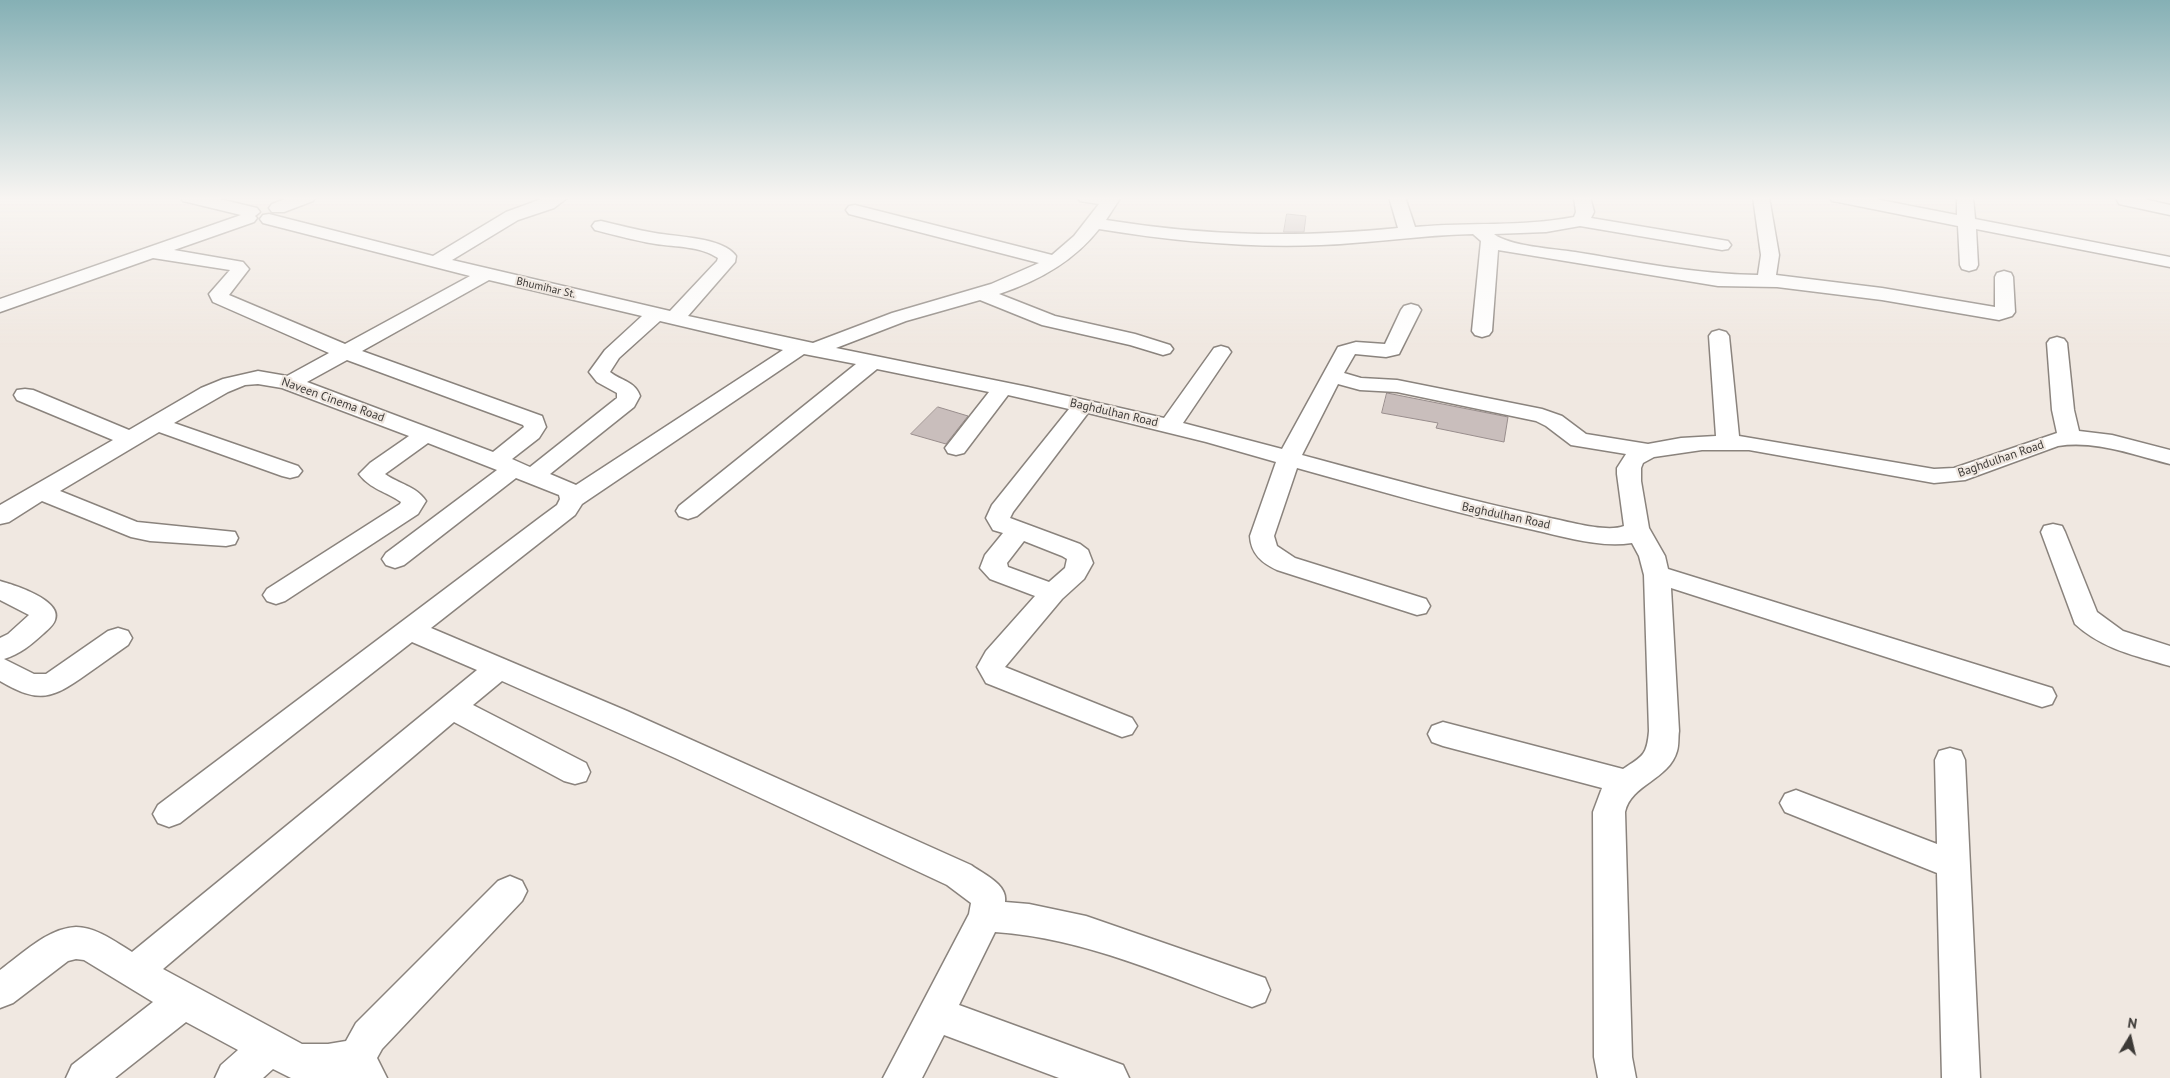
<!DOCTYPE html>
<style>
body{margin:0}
#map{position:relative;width:2170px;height:1078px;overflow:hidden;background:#f0e8e1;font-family:"PT Sans",sans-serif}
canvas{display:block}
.north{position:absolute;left:2105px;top:1013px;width:50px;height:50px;-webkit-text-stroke:4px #f0e8e1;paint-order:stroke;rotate:9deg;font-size:14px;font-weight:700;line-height:20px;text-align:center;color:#3d3a37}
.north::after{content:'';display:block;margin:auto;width:18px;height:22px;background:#3d3a37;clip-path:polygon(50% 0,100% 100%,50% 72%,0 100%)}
</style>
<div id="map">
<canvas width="2170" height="1078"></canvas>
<div class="north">N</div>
</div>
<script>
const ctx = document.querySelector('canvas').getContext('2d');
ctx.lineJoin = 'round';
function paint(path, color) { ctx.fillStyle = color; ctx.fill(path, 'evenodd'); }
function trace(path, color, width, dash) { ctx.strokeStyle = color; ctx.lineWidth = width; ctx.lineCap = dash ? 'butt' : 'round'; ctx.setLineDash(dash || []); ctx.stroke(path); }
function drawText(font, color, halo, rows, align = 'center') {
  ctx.font = font + ' "PT Sans",sans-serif'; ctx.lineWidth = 4.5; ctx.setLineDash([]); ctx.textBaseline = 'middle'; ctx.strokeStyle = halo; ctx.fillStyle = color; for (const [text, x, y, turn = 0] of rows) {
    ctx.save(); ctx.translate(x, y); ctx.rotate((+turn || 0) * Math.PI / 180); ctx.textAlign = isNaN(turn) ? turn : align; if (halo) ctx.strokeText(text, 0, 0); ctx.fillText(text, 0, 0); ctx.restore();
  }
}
const building = new Path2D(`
 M1287,214L1306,216L1304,232H1284Z
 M1387,393L1508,417L1504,442L1436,428L1438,423L1382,413Z
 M938,407L968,416L946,444L911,434Z`);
paint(building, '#c9bebc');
trace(building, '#988d8c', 1);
const minor = new Path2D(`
 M181,197H211L257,208L260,212L255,216L257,218L254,222L174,250L243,262L249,269L229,295L345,344L470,276L263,223L260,219L263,215L269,214L433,256L506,212L547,197H568L554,208L518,220L452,260L670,311L717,261L718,258C700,246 676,247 656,244C636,241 615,235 595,230L592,226L595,222L601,221C619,225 637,230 655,233C676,237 723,237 736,256L735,262L688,316L813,343L892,313L991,284L1039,263L849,214L846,210L849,206L855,205L1052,255L1074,236L1099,204L1080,201L1078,197H1121L1106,220C1206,236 1297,238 1398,228L1389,197H1405L1415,227C1467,222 1522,227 1574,217L1576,212L1574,197H1590L1594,212L1591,218L1722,240L1728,241L1731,245L1728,249L1722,250L1580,226L1546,232L1494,234C1508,246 1555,249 1575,252C1636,262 1696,274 1758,275L1761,255L1753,197H1769L1779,255L1776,275L1882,288L1995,307V277L1997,273L2004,271L2011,273L2013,277L2015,312L2012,316L1999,320L1882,300L1777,287L1718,286L1498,250L1492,331L1489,335L1482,337L1475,335L1472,331L1481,241L1473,234C1422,235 1372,243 1321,245C1247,248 1172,241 1099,229C1073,262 1038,281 999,294L1055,316L1135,334L1170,345L1173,349L1170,353L1163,355L1130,345L1042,325L980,300L906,321L836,348L1028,387L1164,418L1214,348L1221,346L1228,348L1231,352L1183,423L1282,449L1338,347L1356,342L1385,344L1401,310L1404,306L1411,304L1418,306L1421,310L1399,354L1386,357L1355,354L1344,373L1361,378L1397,380L1542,409L1562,416L1586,434L1648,444L1681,438L1716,436L1709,336L1712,332L1719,330L1726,332L1729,336L1739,436L1934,469L1954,468L2057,433L2052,410L2047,343L2050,339L2057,337L2064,339L2067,343L2074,410L2079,431L2112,435L2170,450V464C2133,455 2096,440 2058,446L1965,480L1934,483L1749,450H1702L1654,457L1643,463L1641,468V481L1649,528L1665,556L1668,569L2052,688L2056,696L2052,704L2042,707L1671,588L1679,731C1678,737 1679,745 1677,751C1669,780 1631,784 1625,812L1632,1057L1636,1078H1598L1594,1057L1593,812L1602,788L1443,746L1432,742L1428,734L1432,726L1443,722L1623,769C1643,756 1647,755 1649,731L1644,575L1639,556L1632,543C1600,548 1565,537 1534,530C1454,513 1376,490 1297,468L1274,536L1277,546L1295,558L1426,599L1430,606L1426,613L1417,615L1277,570C1262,563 1251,554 1250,536L1276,462L1206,442L1088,413L1013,512L1010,518L1080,544L1088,550L1093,563L1084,579L1062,599L1005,667L1132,718L1137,726L1132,734L1122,737L986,683L977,667L986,651L1035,596L990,579L980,568L985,555L1003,533L993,530L986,518L992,505L1069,409L1008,395L964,453L956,455L948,453L945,448L989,392L877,369L697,516L688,519L679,516L676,511L679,506L856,364L804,354L582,504L575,515L431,628L627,711L971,865C983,874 1008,884 1005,902L1029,904L1086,916L1265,978L1270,990L1265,1002L1252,1007C1169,977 1085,938 995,932L959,1005L1123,1065L1129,1078H1059L944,1035L922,1078H883L969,914L971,903L947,885L675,758L502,681L473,705L586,763L590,772L586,781L575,784L564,781L454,722L163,969L302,1044H328L346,1041L356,1023L498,881L510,876L522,881L527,891L522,901L382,1049L377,1058L387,1078H291L273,1069L263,1078H215L221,1065L238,1050L186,1022L115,1078H66L72,1065L153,1002L84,960L76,959L68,961L13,1003L0,1008V970C22,954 48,928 76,927C96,927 116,942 132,952L477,670L412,642L180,823L169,827L158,823L153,814L158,805L542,516L557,505L560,499L559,495L516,478L404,565L395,568L386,565L382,559L386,553L497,470L428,443L385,474C399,484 416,486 426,501L418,514L285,601L276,604L267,601L263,595L267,589L400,504L401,502C387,492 370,489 359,474L370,463L409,436L282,388L258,384L245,385L228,392L174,423L298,466L302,471L298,476L290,478L282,476L159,432L60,491L137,522L235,532L238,538L235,544L226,546L150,541L131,537L42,501L9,522L0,524V505L113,440L17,400L14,395L17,390L25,389L33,390L129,430L201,388L223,379L258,371L287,376L329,353L213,302L209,294L230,270L153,258L0,312V299L241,215L183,201ZM489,280L642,316L605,350L589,372L597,382L617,393V398L530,467L512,459L539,438L546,427L542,416L362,351ZM660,321L783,350L576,485L550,474L634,407L640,396C635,381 621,381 610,372L619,358ZM347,360L523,425L524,427L493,452L307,382ZM1338,384L1360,390L1397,392L1536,421L1546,426L1571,445L1626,454L1617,468V474L1624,526C1606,533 1566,521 1546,517C1463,499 1383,477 1302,455ZM1024,541L1062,556L1067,559L1065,568L1049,582L1008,567L1007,563Z
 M291,197H315L313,201L284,212H272L269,208L272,204Z
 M1830,197H1865L1957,215V197H1973L1975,219L2170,257V267L1976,229L1978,265L1976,269L1969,271L1962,269L1960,265L1958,226L1838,202L1832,201Z
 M2118,197H2136L2170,205V215L2119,204L2117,200Z
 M2053,524L2062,526L2065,532L2097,612L2123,631L2170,646V666C2136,656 2102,649 2075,624L2041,532L2044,526Z
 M0,581C14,585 63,600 55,620C53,626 47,630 43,634C31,645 20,654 4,659L34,674H46L108,631L118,628L128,631L132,638L128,645C114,655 101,664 87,674C52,699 39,704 0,681V638L8,634L29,615L0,600Z
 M1950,748L1961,751L1965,760L1980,1078H1942L1937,873L1785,812L1780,803L1785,794L1796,790L1937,844L1935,760L1939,751Z`);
trace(minor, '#8a837d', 3);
paint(minor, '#fff');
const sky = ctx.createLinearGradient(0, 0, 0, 348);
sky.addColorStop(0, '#85b0b5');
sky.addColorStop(0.57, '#f8f5f2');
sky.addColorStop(1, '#f8f5f200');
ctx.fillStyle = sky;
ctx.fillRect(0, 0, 2170, 348);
drawText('11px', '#3d3a37', '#f0e8e1', [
 ["Bhumihar St.",546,288,13]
]);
drawText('12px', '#3d3a37', '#f0e8e1', [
 ["Naveen Cinema Road",333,400,20],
 ["Baghdulhan Road",1114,413,13],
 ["Baghdulhan Road",2001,459,-19],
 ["Baghdulhan Road",1506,516,12]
]);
</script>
